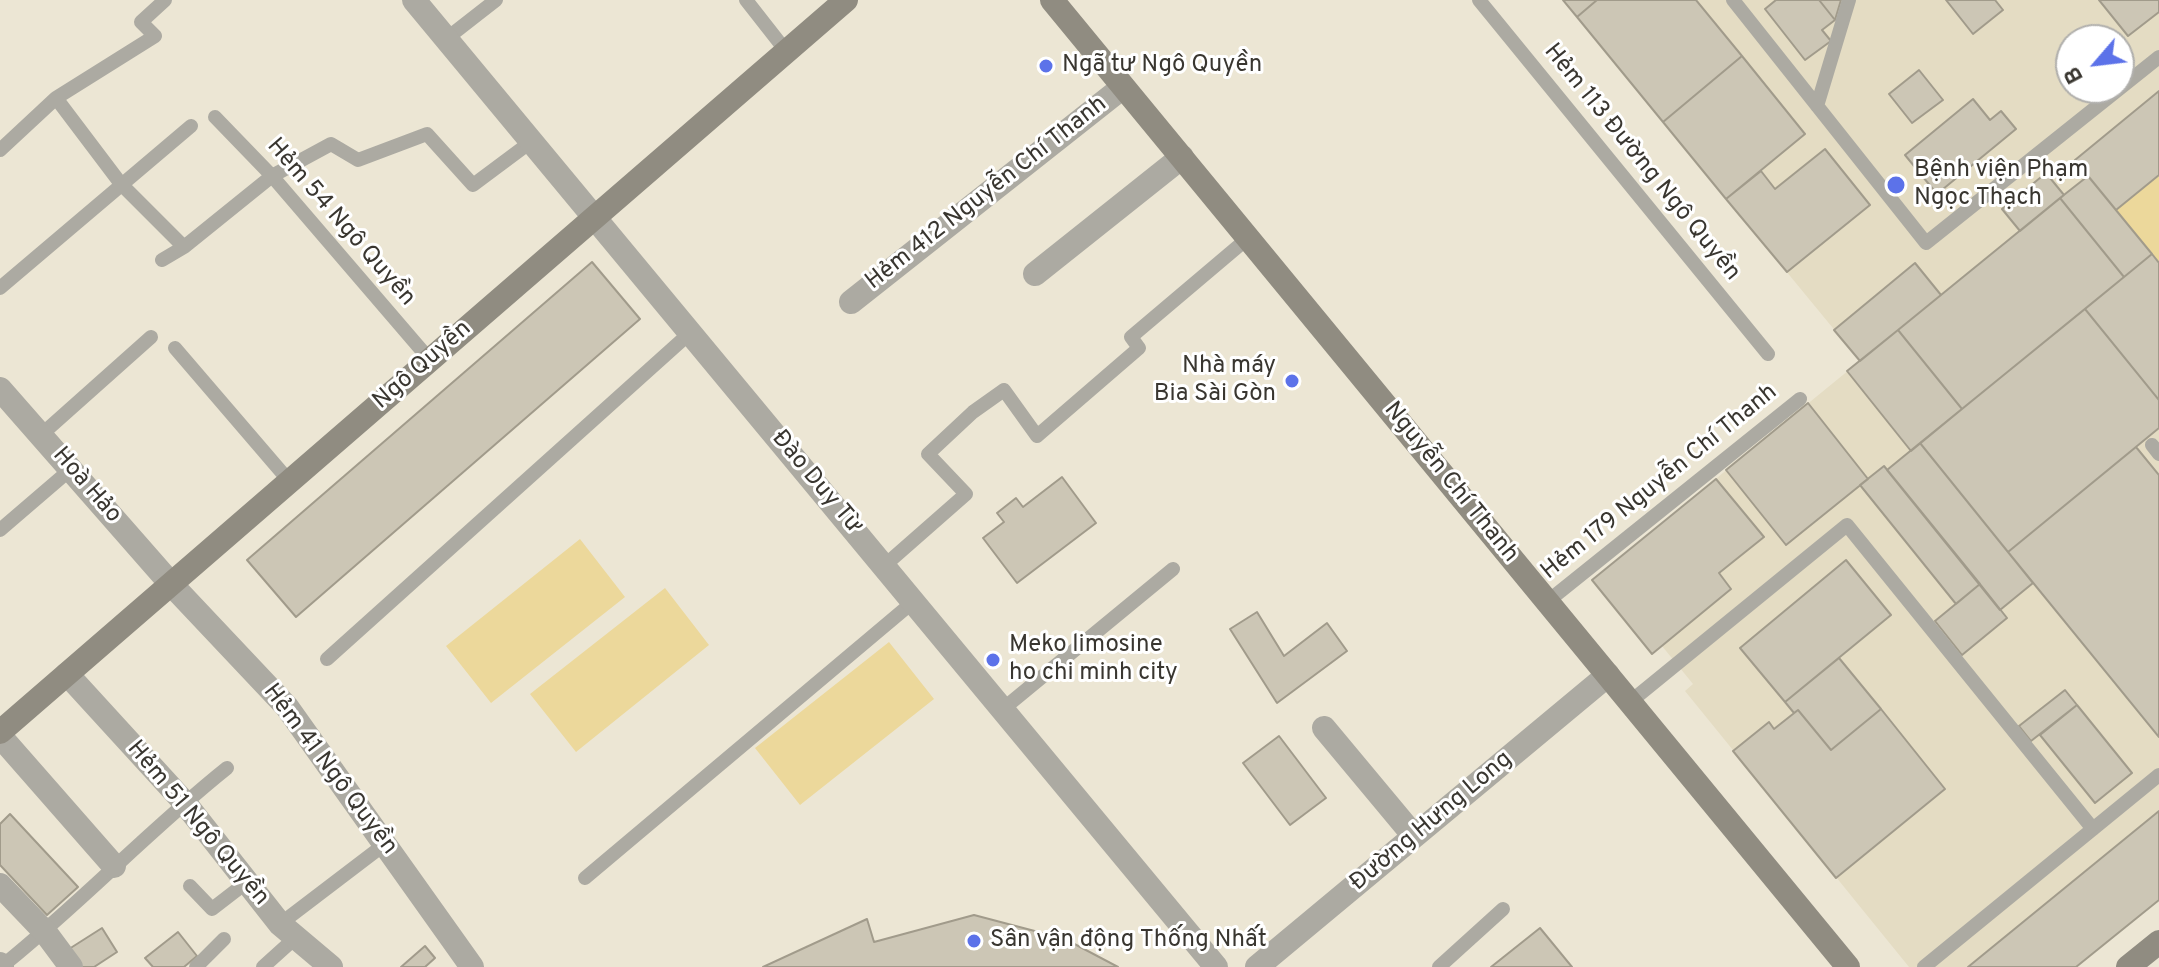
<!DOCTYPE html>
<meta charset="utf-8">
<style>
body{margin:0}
#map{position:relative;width:2159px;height:967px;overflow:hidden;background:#ece6d4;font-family:Overpass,sans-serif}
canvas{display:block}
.north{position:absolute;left:2055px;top:24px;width:80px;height:80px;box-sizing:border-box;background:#fff;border:2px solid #b0afac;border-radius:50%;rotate:242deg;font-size:22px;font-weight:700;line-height:32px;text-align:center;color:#393630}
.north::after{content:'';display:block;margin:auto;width:28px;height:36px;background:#5c72e9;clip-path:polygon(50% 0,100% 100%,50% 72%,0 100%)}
</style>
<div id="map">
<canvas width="2159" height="967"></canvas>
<div class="north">B</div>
</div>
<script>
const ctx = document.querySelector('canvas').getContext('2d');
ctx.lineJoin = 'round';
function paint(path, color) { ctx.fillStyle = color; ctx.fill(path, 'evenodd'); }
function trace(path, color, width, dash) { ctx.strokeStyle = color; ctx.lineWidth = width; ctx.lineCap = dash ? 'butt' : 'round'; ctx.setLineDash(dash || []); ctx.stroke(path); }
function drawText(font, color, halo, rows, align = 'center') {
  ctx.font = font + ' Overpass,sans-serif'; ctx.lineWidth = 6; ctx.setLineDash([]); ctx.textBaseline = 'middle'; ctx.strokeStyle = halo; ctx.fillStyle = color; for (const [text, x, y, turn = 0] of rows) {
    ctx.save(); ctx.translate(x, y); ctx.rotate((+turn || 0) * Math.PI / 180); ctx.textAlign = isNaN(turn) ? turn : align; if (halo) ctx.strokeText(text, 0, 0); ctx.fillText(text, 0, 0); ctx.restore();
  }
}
paint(new Path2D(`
 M1563,0H2159V175L2116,211L2159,263V900L2076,967H1909L1685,691L1693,684L1662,646L1652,654L1592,580L1860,361ZM2071,40H2119V88H2071Z`), '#e4dcc3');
paint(new Path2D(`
 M2159,175V263L2116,210Z
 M580,539L625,597L491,703L446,646Z
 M665,588L709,645L576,752L530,694Z
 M889,642L934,699L800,805L755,748Z`), '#ecd89b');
const building = new Path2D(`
 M1563,0H1597L1577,17Z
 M1597,0H1696L1742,56L1663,122L1577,17Z
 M1776,0H1819L1835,20L1822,30L1831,41L1805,60L1765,9Z
 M1819,0H1841L1835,20Z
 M1946,0H1995L2003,10L1973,34Z
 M2099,0H2159V12L2128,36Z
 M1742,56L1805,134L1726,199L1663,122Z
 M1919,70L1943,100L1912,123L1889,94Z
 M2159,91V175L2116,210L2075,160Z
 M1973,99L1990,120L2001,111L2016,129L1937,194L1905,155Z
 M1825,149L1870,205L1787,272L1726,199L1761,171L1775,189Z
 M2046,173L2064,195L2020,231L2002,209Z
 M2088,176L2152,254L2124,277L2060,198Z
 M2060,198L2124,277L1962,409L1898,330Z
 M2152,254L2159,263V400L2085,309Z
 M592,262L640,319L296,617L247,560Z
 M1915,263L1941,295L1860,361L1834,330Z
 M2085,309L2159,400V428L2008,552L1920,443Z
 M1898,330L1962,409L1911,451L1847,371Z
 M1808,403L1868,479L1786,545L1726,470Z
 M1920,443L2033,583L2000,610L1887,470Z
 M2136,447L2159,475V737L2008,552Z
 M1884,466L1980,584L1956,604L1860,485Z
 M1062,477L1096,523L1017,583L983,538L1004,522L997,513L1016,498L1023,507Z
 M1716,479L1764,537L1719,573L1731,589L1652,654L1592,580Z
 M1846,560L1891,615L1785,702L1740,648Z
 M1980,584L2007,618L1962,655L1935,621Z
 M1257,612L1284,656L1327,623L1347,651L1277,703L1230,629Z
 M1839,658L1881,709L1831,750L1798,710L1794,713L1785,702Z
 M2065,690L2077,705L2031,741L2019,726Z
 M2077,705L2132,773L2095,803L2040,735Z
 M1881,709L1945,789L1836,878L1733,751L1769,722L1774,729L1798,710L1831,750Z
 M1279,736L1326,798L1290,825L1243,763Z
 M2159,811V900L2076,967H1968Z
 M10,814L78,887L47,915L0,865V824Z
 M974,915L1065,939L1118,967H763L867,919L874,942Z
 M102,928L117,952L94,967H80L69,949Z
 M1540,928L1572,967H1491Z
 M178,932L197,956L184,967H153L145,958Z
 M425,946L435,958L425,967H401Z`);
paint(building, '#ccc6b5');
trace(building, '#a19b8b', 2);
trace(new Path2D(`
 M746,0L786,51
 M1479,0L1768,354
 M1733,0L1926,243L2159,57
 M446,39L496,0
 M56,98L121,184L184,247
 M1817,106L1849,0
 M215,117L272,176L430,360
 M0,150L56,98L155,36L141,22L165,0
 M162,260L184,247L272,176L331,144L358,160L427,134L473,185L532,141
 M0,288L191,126
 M175,348L290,482
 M41,435L151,337
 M2152,445L2159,454
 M0,530L71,469
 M884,566L966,494L928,454L973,412L1004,390L1037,436L1139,348L1131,337L1248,238
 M1547,602L1800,399
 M327,659L691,332
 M1630,702L1847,525L2093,829
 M1003,709L1173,569
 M585,878L913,602
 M190,886L212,909L247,882
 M280,924L385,844
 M1,967C80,904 148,831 227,768
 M196,967L224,939
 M263,967L294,939
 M1439,967L1503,909
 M1924,967L2159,775`), '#acaaa2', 14);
trace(new Path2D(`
 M414,0L1216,967
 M1035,274L1182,157
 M851,302L1123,87
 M0,389L171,584L287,707L472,967
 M67,674L184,802L280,924L331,967
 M1324,728L1414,836
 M0,736L114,866
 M0,885L45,932L71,967
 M0,964L2,966
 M1257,967L1608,675`), '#acaaa2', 24);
trace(new Path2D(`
 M1052,0L1848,967
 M0,732L846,0
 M2128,967L2159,942`), '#908c81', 24);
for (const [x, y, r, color] of [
 [1046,66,8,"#5c72e9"],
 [1896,185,10,"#5c72e9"],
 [1292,381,8,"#5c72e9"],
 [993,660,8,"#5c72e9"],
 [974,941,8,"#5c72e9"]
]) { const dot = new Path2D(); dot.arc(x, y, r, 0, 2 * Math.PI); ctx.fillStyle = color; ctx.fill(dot); trace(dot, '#fff', 3); }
drawText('24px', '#393630', '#fff', [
 ["Ngã tư Ngô Quyền",1062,66],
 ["Bệnh viện Phạm",1914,171],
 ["Ngọc Thạch",1914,199],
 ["Nhà máy",1276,367,"right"],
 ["Bia Sài Gòn",1276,395,"right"],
 ["Meko limosine",1009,646],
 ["ho chi minh city",1009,674],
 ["Sân vận động Thống Nhất",990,941]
], 'left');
drawText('24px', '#393630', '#fff', [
 ["Hẻm 113 Đường Ngô Quyền",1641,163,51],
 ["Hẻm 412 Nguyễn Chí Thanh",987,194,-38],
 ["Hẻm 54 Ngô Quyền",340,223,49],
 ["Ngô Quyền",423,366,-41],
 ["Đào Duy Từ",816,483,50],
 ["Nguyễn Chí Thanh",1450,483,51],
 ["Hẻm 179 Nguyễn Chí Thanh",1660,483,-39],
 ["Hoà Hảo",86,486,49],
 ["Hẻm 41 Ngô Quyền",329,770,53],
 ["Đường Hưng Long",1432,822,-40],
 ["Hẻm 51 Ngô Quyền",197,824,50]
]);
</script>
